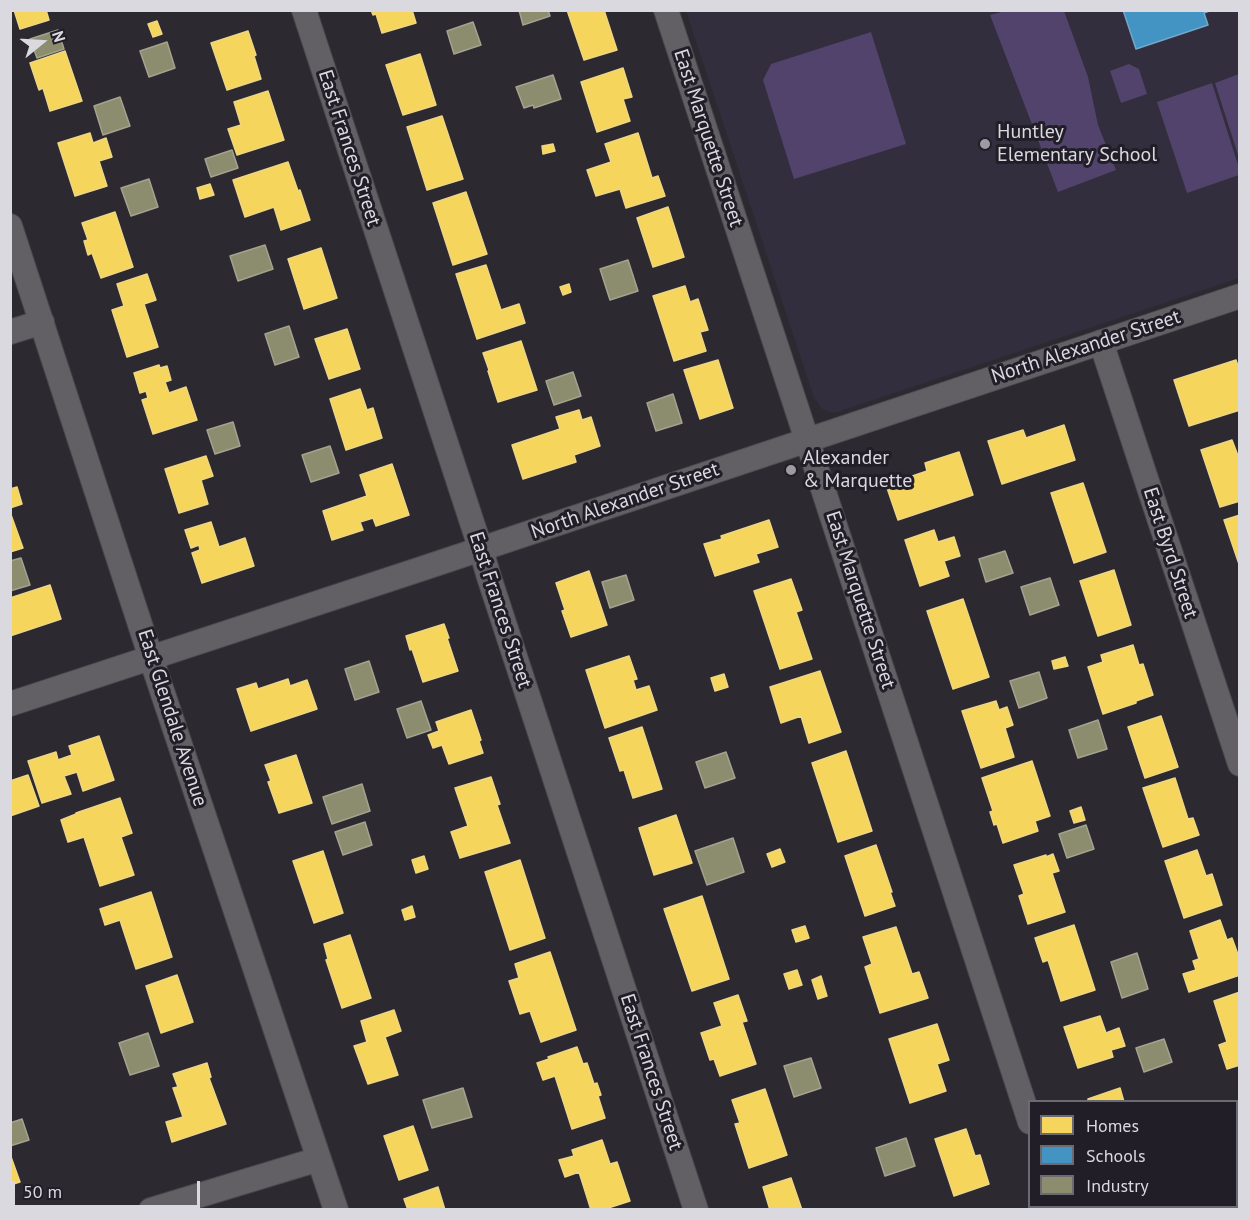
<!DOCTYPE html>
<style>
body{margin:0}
#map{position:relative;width:1250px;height:1220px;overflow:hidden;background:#2c2a30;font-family:"PT Sans",sans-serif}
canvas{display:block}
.frame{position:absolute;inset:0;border:12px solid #dbd9e0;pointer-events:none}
.legend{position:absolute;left:1028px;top:1100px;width:210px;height:108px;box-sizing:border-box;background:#211e28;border:2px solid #6b6972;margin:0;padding:8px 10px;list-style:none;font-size:18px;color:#dbd9e0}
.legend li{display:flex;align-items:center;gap:12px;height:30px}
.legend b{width:30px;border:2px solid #6b6972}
.north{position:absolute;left:12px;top:12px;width:60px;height:60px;-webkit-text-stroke:4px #211e28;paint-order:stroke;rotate:72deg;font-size:16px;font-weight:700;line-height:24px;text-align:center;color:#dbd9e0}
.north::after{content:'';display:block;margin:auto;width:21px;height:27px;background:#dbd9e0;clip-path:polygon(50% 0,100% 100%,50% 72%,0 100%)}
.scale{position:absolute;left:12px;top:1181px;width:188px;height:27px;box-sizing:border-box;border:3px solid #dbd9e0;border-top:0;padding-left:8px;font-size:18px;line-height:21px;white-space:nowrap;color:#dbd9e0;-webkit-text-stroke:4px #211e28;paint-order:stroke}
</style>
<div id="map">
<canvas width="1250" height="1220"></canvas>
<div class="frame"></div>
<ul class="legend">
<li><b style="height:16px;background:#f6d55c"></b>Homes</li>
<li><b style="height:16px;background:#4393c3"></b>Schools</li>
<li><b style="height:16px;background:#8c8c6e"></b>Industry</li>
</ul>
<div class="north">N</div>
<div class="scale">50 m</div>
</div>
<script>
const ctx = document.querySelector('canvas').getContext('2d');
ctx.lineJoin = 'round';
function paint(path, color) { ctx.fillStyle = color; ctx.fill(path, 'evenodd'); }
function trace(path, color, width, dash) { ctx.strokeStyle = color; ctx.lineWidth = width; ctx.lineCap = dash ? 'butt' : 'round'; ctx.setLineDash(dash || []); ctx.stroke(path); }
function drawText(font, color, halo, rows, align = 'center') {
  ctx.font = font + ' "PT Sans",sans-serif'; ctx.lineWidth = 6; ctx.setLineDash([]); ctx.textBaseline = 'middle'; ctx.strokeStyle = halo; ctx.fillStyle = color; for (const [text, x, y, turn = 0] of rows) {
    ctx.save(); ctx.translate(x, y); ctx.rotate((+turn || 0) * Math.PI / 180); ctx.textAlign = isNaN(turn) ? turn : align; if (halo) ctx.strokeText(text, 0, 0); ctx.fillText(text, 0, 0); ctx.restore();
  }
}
paint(new Path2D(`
 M686,11H1239V278L837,412H830L822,409L814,397Z`), '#332e3d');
paint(new Path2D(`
 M1005,11H1064L1088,77L1098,125L1116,170L1058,192L990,15Z
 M871,32L906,144L794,179L763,80L771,64Z
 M1129,64L1139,69L1147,94L1121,103L1110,71Z
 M1239,74H1240L1239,158L1215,83Z
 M1212,83L1239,168V175L1187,193L1157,102Z`), '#51436b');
const homes = new Path2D(`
 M14,10H46L49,20L20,29Z
 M371,10H412L416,23L382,33L376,14L373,15Z
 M567,10H604L617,50L584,60Z
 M157,21L162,34L153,37L148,24Z
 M248,31L256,55L254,56L261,79L227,90L211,43Z
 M65,51L82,101L50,111L43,88L39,90L30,63Z
 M420,54L436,105L403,115L386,65Z
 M623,68L632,97L623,99L630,121L597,132L581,82Z
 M268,91L284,140L237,155L228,129L241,125L234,102Z
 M442,116L463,179L427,190L407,127Z
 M90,133L93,143L106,138L112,157L99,161L107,186L75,196L58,143Z
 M638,133L652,178L658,176L665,196L626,208L620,189L596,196L587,170L611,162L605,144Z
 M553,144L555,151L543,154L542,146Z
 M288,162L298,191L300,190L310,220L281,230L274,207L245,217L233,180Z
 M210,184L214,195L200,199L197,188Z
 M466,192L487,254L453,265L433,203Z
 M668,207L684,257L653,267L637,218Z
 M115,212L133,267L101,278L92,253L88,255L84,241L88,240L82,223Z
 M321,248L337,298L304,309L288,259Z
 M486,265L501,310L519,304L525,323L477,339L456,274Z
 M147,274L156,300L144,304L158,347L127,357L112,310L124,306L117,284Z
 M569,284L571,292L563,295L560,287Z
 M685,286L690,302L698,299L708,330L700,332L706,351L674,361L653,296Z
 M347,329L360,369L329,379L315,339Z
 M521,341L537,390L498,402L488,371L489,370L483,353Z
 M718,360L733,408L700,419L684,370Z
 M1236,360L1240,372V410L1189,426L1174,380Z
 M159,365L160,368L167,366L171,380L165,382L169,393L186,387L197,420L153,434L142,400L148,398L146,391L140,393L134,373Z
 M360,389L367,410L373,408L382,438L346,450L330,399Z
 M579,410L582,420L591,417L600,446L574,455L576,462L523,479L512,445L560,429L556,417Z
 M1064,425L1075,460L1002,484L988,441L1023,430L1026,438Z
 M1232,440L1240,461V501L1220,507L1201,450Z
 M959,452L973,495L898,520L886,485L927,471L925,463Z
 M206,456L213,476L201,480L208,504L179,513L165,469Z
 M392,464L409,515L376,526L373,518L360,522L363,530L332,540L323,511L367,496L360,475Z
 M1083,483L1106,552L1074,563L1051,493Z
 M17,487L22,504L10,508V489Z
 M10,512L23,548L10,552Z
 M1240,515V567L1224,520Z
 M769,520L778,547L756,554L759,562L715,576L704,544L722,539L721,536Z
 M211,522L219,547L245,538L254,566L202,583L192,553L200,550L199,545L191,548L185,530Z
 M934,530L938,542L954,537L960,556L944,561L949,576L920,586L905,540Z
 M1114,570L1131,625L1098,636L1080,581Z
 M589,571L607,625L571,637L562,611L565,610L556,583Z
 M791,579L802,610L796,612L812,659L780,669L754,591Z
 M50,585L61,619L10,636V598Z
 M963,599L989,677L953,689L927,611Z
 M444,624L449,638H447L458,671L423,682L412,649L410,650L406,636Z
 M1133,645L1139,665L1143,664L1153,695L1136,701V703L1103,714L1088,667L1103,662L1101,655Z
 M629,656L637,679L633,680L636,690L649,686L657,710L605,728L586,670Z
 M1065,657L1068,666L1054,669L1052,661Z
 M820,671L841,732L809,743L801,716L781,723L770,687Z
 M724,674L728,687L715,691L711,678Z
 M288,679L290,686L307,680L317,709L251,731L237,689L256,683L258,689Z
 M996,701L999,710L1007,707L1013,725L1005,728L1014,757L981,768L962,711Z
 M471,710L481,740L479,741L483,753L449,764L442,745L433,748L428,735L439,731L436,722Z
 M1161,716L1178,767L1145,778L1128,727Z
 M642,727L662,789L633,798L624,770L620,771L609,738Z
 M99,736L114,780L83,791L77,772L64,776L71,794L42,803L28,761L56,752L58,760L72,755L69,746Z
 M846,751L872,831L838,842L812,763Z
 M296,755L312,803L279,813L268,782L271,781L265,765Z
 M1032,761L1050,816L1035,821L1038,831L1003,843L997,824L994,825L990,812L993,811L982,778Z
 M28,775L39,806L10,816V781Z
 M491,777L500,804L497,805L510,843L460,858L451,832L468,826L455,788Z
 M1175,778L1188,819L1193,818L1199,835L1163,847L1143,788Z
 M120,798L132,833L121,837L134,875L100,886L84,837L68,842L61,820L76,814V813Z
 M1081,807L1085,820L1074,823L1070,811Z
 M676,815L692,863L654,875L639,828Z
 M876,845L892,892H890L895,906L865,916L845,856Z
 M780,849L785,862L772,867L767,854Z
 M1197,850L1206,876L1212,874L1222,905L1184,918L1165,861Z
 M323,851L343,913L314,923L293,861Z
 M1053,854L1059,871L1052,873L1065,912L1028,924L1019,896L1024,894L1014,865L1046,855V857Z
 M424,856L428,869L416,873L412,860Z
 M520,860L545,938L510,950L485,872Z
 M151,892L172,957L136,969L120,920L105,925L100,909Z
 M702,896L729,979L692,991L664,909Z
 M412,906L415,917L405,920L402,910Z
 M1220,920L1227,940L1232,938L1240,960V975L1189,992L1183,974L1196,970L1193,961L1199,959L1190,931Z
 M1074,925L1095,990L1061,1001L1048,960L1043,962L1035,938Z
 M805,926L809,938L796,942L792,930Z
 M896,927L912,974L919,972L928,998L880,1013L865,967L872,964L863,937Z
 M350,935L371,998L342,1008L326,960L328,959L324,944Z
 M550,952L576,1030L541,1042L530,1011L520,1014L509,981L519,978L515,964Z
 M797,970L802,985L789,989L784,974Z
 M177,975L193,1022L161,1033L146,986Z
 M821,976L827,996L818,999L812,980Z
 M1240,992V1065L1227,1069L1219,1045L1227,1042L1214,1001Z
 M738,995L747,1021L742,1022L756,1064L720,1076L714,1059L710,1060L701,1033L722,1026L714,1003Z
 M394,1010L401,1031L385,1037L398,1075L368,1084L354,1046L367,1042L361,1021Z
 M1100,1016L1106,1033L1119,1028L1125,1046L1111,1050L1113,1057L1078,1068L1064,1027Z
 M937,1024L949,1060L937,1064L946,1091L910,1103L889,1039Z
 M577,1047L583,1064L587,1063L594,1084L597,1083L601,1095L598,1096L605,1118L572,1129L555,1076L543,1080L537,1063L549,1059L548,1057Z
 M207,1063L211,1077L209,1078L226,1124L172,1142L166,1122L183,1117L173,1088L178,1087L173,1074Z
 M1120,1088L1124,1102H1088V1099Z
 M765,1089L787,1155L749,1168L735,1124L740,1123L732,1100Z
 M413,1126L428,1170L399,1180L384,1136Z
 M966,1129L975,1156L980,1155L989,1184L954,1196L935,1139Z
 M602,1140L610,1164L617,1162L630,1201L602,1210H591L579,1172L565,1177L559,1160L574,1156L572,1150Z
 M10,1154L20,1182L10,1185Z
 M791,1178L802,1210H770L763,1187Z
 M438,1187L445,1210H408L404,1199Z
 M1126,1206H1157L1158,1210H1127Z`);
paint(homes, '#f6d55c');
trace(homes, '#eed684', 1.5);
const schools = new Path2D(`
 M1123,10H1212L1204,13L1208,25L1136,49Z`);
paint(schools, '#4393c3');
trace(schools, '#71a8cc', 1.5);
const industry = new Path2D(`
 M519,10H548L550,16L523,25Z
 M473,22L481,45L454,54L447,31Z
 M58,30L64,49L37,58L30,39Z
 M167,42L175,68L149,77L140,51Z
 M553,75L561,99L534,108L533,105L524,108L516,87Z
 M120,97L130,126L103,135L94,106Z
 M232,150L238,168L211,177L205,159Z
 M149,179L158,207L131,216L121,188Z
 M265,245L273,269L238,281L230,256Z
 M628,260L638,291L610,300L600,269Z
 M289,326L299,357L275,365L265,334Z
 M573,372L581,396L554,405L546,381Z
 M673,394L682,423L656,431L647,403Z
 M233,422L240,446L215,454L207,430Z
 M330,446L339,473L311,482L302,455Z
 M1005,551L1013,573L986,582L979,559Z
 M21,558L30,585L10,591V561Z
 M626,575L634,600L610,608L602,582Z
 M1050,578L1059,605L1030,615L1021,587Z
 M369,661L379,692L355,700L345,669Z
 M1039,672L1047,698L1019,708L1010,681Z
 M421,701L431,730L407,738L397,709Z
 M1098,720L1107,749L1078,758L1069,730Z
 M726,752L735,778L705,788L696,762Z
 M362,784L370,811L332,824L323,797Z
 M365,822L372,845L343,855L335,832Z
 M1086,825L1094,849L1067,858L1059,834Z
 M733,838L744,872L707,885L695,851Z
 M1137,953L1148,989L1122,998L1111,962Z
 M148,1033L159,1066L130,1075L119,1043Z
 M1164,1039L1172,1062L1144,1072L1136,1048Z
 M811,1058L821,1088L794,1097L784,1066Z
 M463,1088L472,1117L432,1128L423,1100Z
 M22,1119L29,1140L10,1146V1123Z
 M906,1138L915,1166L885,1176L876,1148Z
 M1240,1146V1174L1236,1175V1147Z`);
paint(industry, '#8c8c6e');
trace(industry, '#a4a390', 1.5);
const minor = new Path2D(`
 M304,10L481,550L489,577L696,1210
 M666,10L807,440L1030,1122
 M10,226L151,658L336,1210
 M10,332L42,322
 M1101,342L1240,764
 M10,704C421,571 829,431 1240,296
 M1057,1206L1058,1210
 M151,1210L319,1159`);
trace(minor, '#48464c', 26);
trace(minor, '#626065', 24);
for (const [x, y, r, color] of [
 [985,144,6,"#9e9ca2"],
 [791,470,6,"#9e9ca2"]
]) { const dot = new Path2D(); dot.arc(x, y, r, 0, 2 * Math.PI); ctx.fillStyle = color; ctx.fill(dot); trace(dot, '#211e28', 2); }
drawText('20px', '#dbd9e0', '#211e28', [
 ["Huntley",997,132],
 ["Elementary School",997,155],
 ["Alexander",803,458],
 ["& Marquette",803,481]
], 'left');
drawText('20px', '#dbd9e0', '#211e28', [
 ["East Marquette Street",708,138,72],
 ["East Frances Street",349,148,72],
 ["North Alexander Street",1086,347,-18],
 ["North Alexander Street",625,501,-19],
 ["East Byrd Street",1170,553,72],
 ["East Marquette Street",860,600,72],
 ["East Frances Street",500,610,72],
 ["East Glendale Avenue",172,718,72],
 ["East Frances Street",651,1072,72]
]);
</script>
